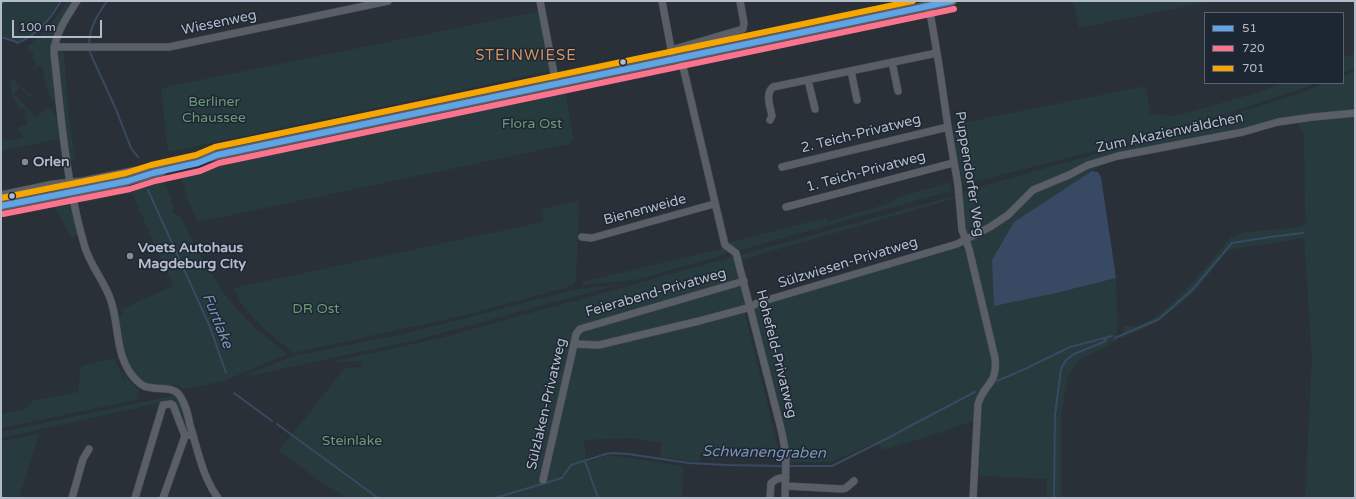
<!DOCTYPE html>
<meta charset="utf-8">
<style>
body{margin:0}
#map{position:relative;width:1356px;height:499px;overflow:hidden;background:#2a3038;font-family:"Varela Round",sans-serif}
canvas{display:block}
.frame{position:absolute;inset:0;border:2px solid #b4bcc9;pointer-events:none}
.legend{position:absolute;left:1204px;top:12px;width:140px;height:72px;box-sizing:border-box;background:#1d2633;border:1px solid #59626f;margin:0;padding:5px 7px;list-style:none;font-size:12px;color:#b4bcc9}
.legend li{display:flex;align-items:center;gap:8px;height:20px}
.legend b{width:20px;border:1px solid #59626f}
.scale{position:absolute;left:12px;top:20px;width:90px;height:18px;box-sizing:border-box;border:2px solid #b4bcc9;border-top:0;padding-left:5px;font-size:12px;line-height:14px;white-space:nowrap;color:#b4bcc9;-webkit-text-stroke:3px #1d2633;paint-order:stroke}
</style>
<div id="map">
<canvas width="1356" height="499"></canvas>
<div class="frame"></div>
<ul class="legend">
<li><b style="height:5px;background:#60a4e8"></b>51</li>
<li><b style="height:5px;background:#fc738d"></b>720</li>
<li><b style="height:5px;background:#f7a600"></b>701</li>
</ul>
<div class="scale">100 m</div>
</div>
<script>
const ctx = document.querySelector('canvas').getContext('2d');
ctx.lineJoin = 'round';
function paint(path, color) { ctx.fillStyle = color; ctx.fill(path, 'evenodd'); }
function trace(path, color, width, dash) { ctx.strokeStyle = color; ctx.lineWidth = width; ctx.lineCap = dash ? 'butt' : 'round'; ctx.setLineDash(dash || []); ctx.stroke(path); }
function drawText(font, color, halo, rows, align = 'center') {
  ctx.font = font + ' "Varela Round",sans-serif'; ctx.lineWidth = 3; ctx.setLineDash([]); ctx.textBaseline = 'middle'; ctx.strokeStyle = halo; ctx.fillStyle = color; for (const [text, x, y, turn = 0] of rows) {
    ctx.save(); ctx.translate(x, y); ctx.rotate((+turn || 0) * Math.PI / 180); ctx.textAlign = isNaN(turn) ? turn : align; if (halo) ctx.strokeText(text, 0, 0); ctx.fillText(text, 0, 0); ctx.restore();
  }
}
paint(new Path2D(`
 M1,1H59C49,17 37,36 17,41L1,36Z
 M67,1H74L55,35L57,101L55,102C46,96 48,84 42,76L45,73L40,65L35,68L34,66L37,64L32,57L34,56L32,52H29L28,46C44,34 56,18 67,1Z
 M1073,1H1213L1079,28Z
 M540,11L550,71L168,152L161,88Z
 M58,51H61L64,53L68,109L74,155V159L69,162L57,54Z
 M1355,53V68L1343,73V58Z
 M1355,71V498H1305L1312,358L1304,238L1228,250L1193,294L1156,323L1122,338L1078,361L1068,376L1061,415V498H1047V479L979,476L981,418L942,432L883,450L877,442L831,462H789L787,443L754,309L756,307L957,247L965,249L980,309L971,246L966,229L962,195L965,191L1184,129L1295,95L1325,83H1343V76ZM1295,120L1304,133L1305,212L1307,223L1300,227L1247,232L1231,237L1189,287L1173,302L1153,319L1136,326H1124L1122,338L1118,340L1116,278L1056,293L1092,171L1118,156Z
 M12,80H14L33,96L30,97L20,87L13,94L36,117L48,107C60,117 59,125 60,139L1,151V141L23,138L22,132H19V128L20,127L27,125L24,108H19L12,96L10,83Z
 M1281,83H1316C1202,126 1081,154 963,185L952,125L1146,86L1150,114L1175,116L1260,92Z
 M565,89L573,137V140L569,144L198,222L188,200L180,174Z
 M163,177L174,208L172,212L181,217L195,247L223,292L238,311L255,328L287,354L224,381L186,389H182L178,385C168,385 158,387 147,384C125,377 121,335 118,316L123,315L122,309L173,286L132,193L83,203V197Z
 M952,182L951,191L740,250L726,243L825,218L827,222L890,203L896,198Z
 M954,196L956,197L953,199L741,260L740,255L746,253Z
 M579,201L576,280L573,285L568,287L466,315L293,353L260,325L243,306L233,288L543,222L542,209Z
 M69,202L72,209L79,235L72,238L54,206L55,205L59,204L60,207L62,206L61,203Z
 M724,248L728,251L724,255L635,280L583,285L582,281H586Z
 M735,256L746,303L745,313L778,448L762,454L700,455V462L660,457L662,443L633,438L584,440L586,462L610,455L683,466L682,498H348L324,484L279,451L344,369L354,367L360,368L363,361L327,363L441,338Z
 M621,284L416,340L239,378L293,356L403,334L577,289Z
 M114,358L129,392L121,370L132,384L139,390L137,399L136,400L1,428V414L24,409L34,400L78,392L81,366Z
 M175,395L181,402L188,427L186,431L181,419L183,418L182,413L178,414L176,403L173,400L1,438V432Z
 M39,434L19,498H1V441Z`), '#273a3e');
paint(new Path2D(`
 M1092,171L1098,172L1101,177L1116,278L1056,293L994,306L992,260L1014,222Z`), '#384963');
trace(new Path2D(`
 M1,3L5,1
 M1,37L17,42
 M17,43C38,35 50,19 61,1
 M89,45C89,28 98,14 107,1
 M89,49L92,57L115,107L131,148L138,157
 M148,190L210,327L226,373
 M1115,338L1159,319L1192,290L1232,243L1270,237L1303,233
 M997,381L1027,368L1070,347L1112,336
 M234,393L272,421
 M277,424L378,498
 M585,461L598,498
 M788,466H832L890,437L912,425L975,392
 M495,498L562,478L571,465L606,454L613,453L628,454L689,463L728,465L783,466
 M1054,498L1055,415L1061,369L1066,360L1074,354L1106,341L1105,339`), '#384963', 2);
const minor = new Path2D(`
 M77,1C67,17 55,33 54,53C61,117 66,182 84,244C89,264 103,279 110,298C119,322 115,349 129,371C133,377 138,383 144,386C155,391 174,385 180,396C186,405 188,415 190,425C198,450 202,476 218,498
 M540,1L556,84
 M662,1L672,54
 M929,6L939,65L948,127L958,185L962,230L969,249L995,358C998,385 984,383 978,404L973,498
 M54,47H169L388,1
 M671,50L743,29L744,23L740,1
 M681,58L725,245L736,253L782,433L786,455L785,498
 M892,62L898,91
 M851,71L857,100
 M808,80L815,109
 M770,120L772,116C770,106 765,94 773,87L937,53
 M782,167L948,127
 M786,207L953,163
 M582,237L592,238L714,204
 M574,344L599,345L699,321L751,307L757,303L957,244L990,227L1008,215L1033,190L1069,175L1088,165L1118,156L1243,132L1278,122L1313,117L1355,113
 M543,480L572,353L576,334L580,329L744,281
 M786,486L842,489L846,488L854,481
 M72,498L83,459L89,449
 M135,498L163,405L171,404L173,405L185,436
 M163,498L185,436L189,435
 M770,498L771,483L777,479L786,477`);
const major = new Path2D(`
 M1,196L54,185L83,182L217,155L952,1
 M1,206L120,183L162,171`);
trace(minor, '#484c53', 8);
trace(major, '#484c55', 10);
trace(minor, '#5a5e66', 7);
trace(major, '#5c6168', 9);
trace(new Path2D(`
 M1,206L128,181L153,173L198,163L217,155L952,1`), '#60a4e8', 6);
trace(new Path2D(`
 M3,214L130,189L155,181L200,171L219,163L954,9`), '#fc738d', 6);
trace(new Path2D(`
 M1,198L126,173L151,165L196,155L215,147L913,1`), '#f7a600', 6);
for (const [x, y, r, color] of [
 [623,62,3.5,"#b4bcc9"],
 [25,162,4,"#848b96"],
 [12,196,3.5,"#b4bcc9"],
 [130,256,4,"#848b96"]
]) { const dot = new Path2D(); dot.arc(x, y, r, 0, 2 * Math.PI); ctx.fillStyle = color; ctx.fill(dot); trace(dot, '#1d2633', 1.5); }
drawText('14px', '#b4bcc9', '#1d2633', [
 ["Wiesenweg",219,23,-12],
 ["Zum Akazienwäldchen",1170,133,-12],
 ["2. Teich-Privatweg",861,134,-14],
 ["1. Teich-Privatweg",866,172,-15],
 ["Puppendorfer Weg",969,174,81],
 ["Bienenweide",645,210,-15],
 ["Sülzwiesen-Privatweg",848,263,-17],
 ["Feierabend-Privatweg",656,293,-16],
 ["Hohefeld-Privatweg",776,354,76],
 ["Sülzlaken-Privatweg",547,404,-77]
]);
drawText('14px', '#6b9a76', '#1d2633', [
 ["Berliner",214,102],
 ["Chaussee",214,118],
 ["Flora Ost",532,124],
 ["DR Ost",316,309],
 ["Steinlake",352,441]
]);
drawText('bold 14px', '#b4bcc9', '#1d2633', [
 ["Orlen",33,162],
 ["Voets Autohaus",138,248],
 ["Magdeburg City",138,264]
], 'left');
ctx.letterSpacing = '1px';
drawText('15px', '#d59563', '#1d2633', [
 ["STEINWIESE",526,56]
]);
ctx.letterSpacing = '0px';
drawText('italic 15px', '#7c92b1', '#1d2633', [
 ["Furtlake",217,321,68],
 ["Schwanengraben",764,453,1]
]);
</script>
